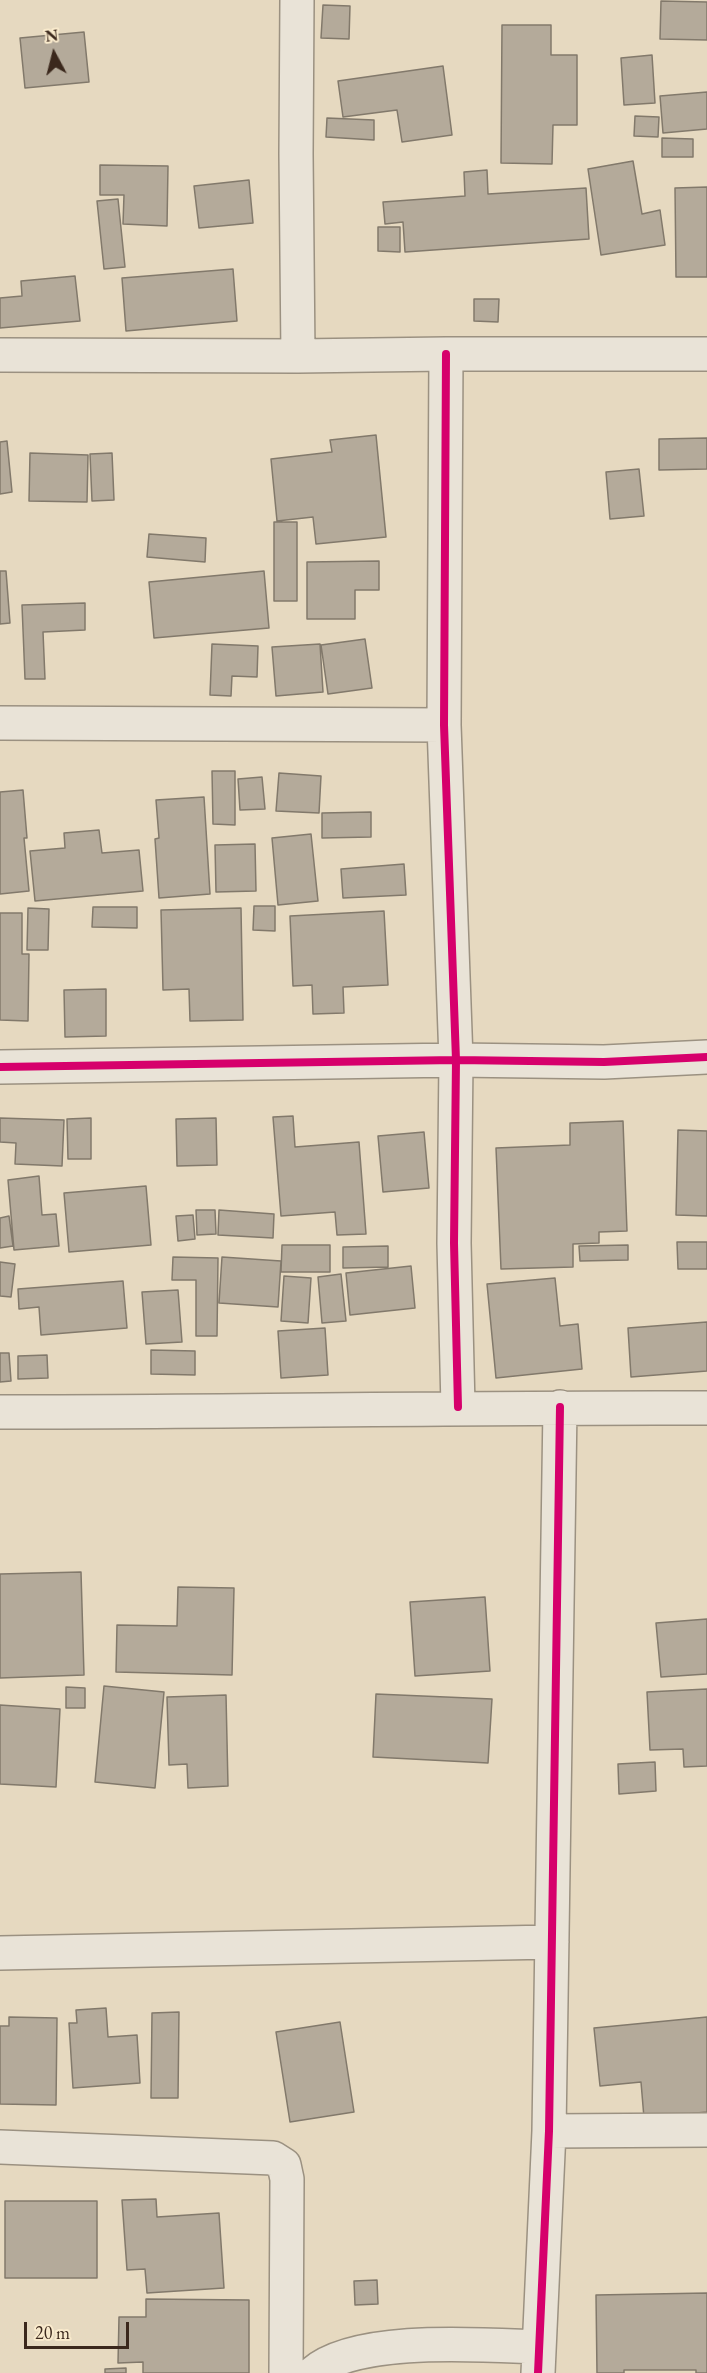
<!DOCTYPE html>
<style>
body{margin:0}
#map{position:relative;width:707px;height:2373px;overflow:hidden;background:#e6d9c0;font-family:"EB Garamond",serif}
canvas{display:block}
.north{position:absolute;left:24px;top:24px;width:60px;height:60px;-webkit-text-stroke:4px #f9eacc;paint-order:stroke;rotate:353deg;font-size:16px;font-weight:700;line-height:24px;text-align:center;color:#3b281c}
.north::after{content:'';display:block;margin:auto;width:21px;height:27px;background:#3b281c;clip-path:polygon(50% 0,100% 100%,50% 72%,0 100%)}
.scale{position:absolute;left:24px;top:2322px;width:105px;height:27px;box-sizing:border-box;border:3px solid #3b281c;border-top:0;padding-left:8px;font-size:18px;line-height:21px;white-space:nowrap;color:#3b281c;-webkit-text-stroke:4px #f9eacc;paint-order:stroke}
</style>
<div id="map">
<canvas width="707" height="2373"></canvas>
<div class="north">N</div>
<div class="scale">20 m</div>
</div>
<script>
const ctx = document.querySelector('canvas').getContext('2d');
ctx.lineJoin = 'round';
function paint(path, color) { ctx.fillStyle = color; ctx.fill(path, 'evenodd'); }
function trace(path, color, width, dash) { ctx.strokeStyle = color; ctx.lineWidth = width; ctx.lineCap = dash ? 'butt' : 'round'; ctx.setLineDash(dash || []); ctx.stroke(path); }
const building = new Path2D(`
 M661,1L707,2V40L660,39Z
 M323,5L350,6L349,39L321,38Z
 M502,25H551V55H577V125H553L552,164L501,163Z
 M84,32L89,82L25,88L20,38Z
 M652,55L655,103L624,105L621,58Z
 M443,66L452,135L402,142L397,110L343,117L338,81Z
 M707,92V129L663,133L660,96Z
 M635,116L659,117L658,137L634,136Z
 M327,118L374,120V140L326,137Z
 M662,138L693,139V157H662Z
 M633,161L642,214L660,210L665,245L601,255L588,169Z
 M100,165L168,166L167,226L123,224L124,195H100Z
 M487,170L488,194L586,188L589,239L405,252L403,222L385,224L383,202L465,196L464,172Z
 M249,180L253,223L199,228L194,186Z
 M707,187V277H676L675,188Z
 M118,199L125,267L104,269L97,201Z
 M378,227H400V252L378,251Z
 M233,269L237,321L126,331L122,278Z
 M75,276L80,321L0,328V298L22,296L21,281Z
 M474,299H499L498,322L474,321Z
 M376,435L386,537L316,544L313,517L277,521L271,459L332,452L330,440Z
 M707,438V469L659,470V439Z
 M7,441L12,492L0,494V442Z
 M30,453L88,455L87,502L29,501Z
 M112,453L114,500L92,501L90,454Z
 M639,469L644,516L610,519L606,472Z
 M274,522H297V601H274Z
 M149,534L206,538L205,562L147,557Z
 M379,561V590H355V619H307V562Z
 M0,571H6L10,623L0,624Z
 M264,571L269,628L154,638L149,582Z
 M85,603V630L43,632L45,679H25L22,605Z
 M365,639L372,688L328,694L321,645Z
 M212,644L258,646L257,677L232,676L231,696L210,695Z
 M320,644L323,692L276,696L272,647Z
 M212,771H235V825L213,824Z
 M279,773L321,776L319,813L276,811Z
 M262,777L265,809L240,810L238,779Z
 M23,790L27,838H24L29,891L0,894V792Z
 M204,797L210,894L159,898L155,839L159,838L156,800Z
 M371,812V837L322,838V813Z
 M99,830L102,853L139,850L143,891L35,901L30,851L65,848L64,833Z
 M311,834L318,901L278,905L272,838Z
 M255,844L256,891L216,892L215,845Z
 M404,864L406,895L343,898L341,869Z
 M254,906H275V931L253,930Z
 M93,907H137V928L92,927Z
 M28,908L49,909L48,950H27Z
 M241,908L243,1020L190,1021L189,989L163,990L161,910Z
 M384,911L388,985L343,987L344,1013L313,1014L312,985L293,986L290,916Z
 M0,913H22V954H29L28,1021L0,1020Z
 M106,989V1036L65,1037L64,990Z
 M293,1116L295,1147L359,1142L366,1234L337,1235L335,1212L281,1216L273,1117Z
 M0,1118L64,1120L62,1166L15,1164L16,1143L0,1142Z
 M91,1118V1159H68L67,1119Z
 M216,1118L217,1165L177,1166L176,1119Z
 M623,1121L627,1231L599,1232V1243L573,1244V1267L501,1269L496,1148L570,1145V1123Z
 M678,1130L707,1131V1216L676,1215Z
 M424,1132L429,1188L383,1192L378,1136Z
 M39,1176L42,1215L56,1214L59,1246L14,1250L8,1180Z
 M146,1186L151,1245L69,1252L64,1193Z
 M196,1210H215L216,1234L197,1235Z
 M219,1210L274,1214L273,1238L218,1235Z
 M193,1215L195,1239L178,1241L176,1216Z
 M9,1216L13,1246L0,1248V1218Z
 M677,1242H707V1269H678Z
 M282,1245H330V1272H281Z
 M628,1245V1260L580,1261L579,1246Z
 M388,1246V1267L343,1268V1247Z
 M173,1257L218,1258L217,1336H196V1280H172Z
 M222,1257L281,1261L278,1307L219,1303Z
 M0,1262L15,1264L11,1297L0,1296Z
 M411,1266L415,1308L350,1315L346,1273Z
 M341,1274L346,1321L322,1323L318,1277Z
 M284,1276L311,1278L308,1323L281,1321Z
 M555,1278L560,1326L578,1324L582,1369L496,1378L487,1284Z
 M123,1281L127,1328L41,1335L39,1307L19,1309L18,1289Z
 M178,1290L182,1342L146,1344L142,1292Z
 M707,1322V1371L631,1377L628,1328Z
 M325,1328L328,1375L281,1378L278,1331Z
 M151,1350L195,1351V1375L151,1374Z
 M0,1353H9L11,1381L0,1382Z
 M47,1355L48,1378L18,1379V1356Z
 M81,1572L84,1675L0,1678V1574Z
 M178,1587L234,1588L232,1675L116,1672L117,1625L177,1626Z
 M485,1597L490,1671L415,1676L410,1602Z
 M707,1619V1674L661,1677L656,1623Z
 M104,1686L164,1692L155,1788L95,1782Z
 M66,1687L85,1688V1708H66Z
 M707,1689V1766L684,1767L683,1749L650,1750L647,1692Z
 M376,1694L492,1699L488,1763L373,1757Z
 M226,1695L228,1786L188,1788L187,1764L169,1765L167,1697Z
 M0,1705L60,1709L56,1787L0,1784Z
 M655,1762L656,1791L619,1794L618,1764Z
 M106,2008L108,2037L137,2035L140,2083L73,2088L69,2023H77L76,2010Z
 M179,2012L178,2098H151L152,2013Z
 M9,2017L57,2018L56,2105L0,2104V2026H9Z
 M707,2017V2112L644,2118L641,2082L600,2086L594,2028Z
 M340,2022L354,2112L290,2122L276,2032Z
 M156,2199L157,2217L219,2213L224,2288L147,2293L145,2269L127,2270L122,2200Z
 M5,2201H97V2278H5Z
 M377,2280L378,2304L355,2305L354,2281Z
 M707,2293V2373H696V2370H624V2373H597L596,2295Z
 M146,2299L249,2300V2373H143V2362L118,2363L119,2317H146Z
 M126,2368V2373H105V2369Z`);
paint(building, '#b4aa9a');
trace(building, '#82796b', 1.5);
const minor = new Path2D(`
 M297,0L296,154L298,356
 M446,354L444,725L456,1060L454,1243L458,1407
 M0,355L298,356L446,354H707
 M0,723L444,725
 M0,1067L456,1060L604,1062L707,1057
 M0,1412C236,1412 471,1407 707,1408
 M0,1953L552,1942
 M549,2131L707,2130
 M0,2147L273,2158L284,2165L287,2179L286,2373
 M313,2373C356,2335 483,2345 539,2347
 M538,2373L549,2131L560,1407`);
trace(minor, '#9b9181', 36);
trace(minor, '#e9e3d7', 33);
trace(new Path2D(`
 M446,354L444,725L456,1060L454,1243L458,1407
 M0,1067L456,1060L604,1062L707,1057
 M538,2373L549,2131L560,1407`), '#d6006c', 8);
</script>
